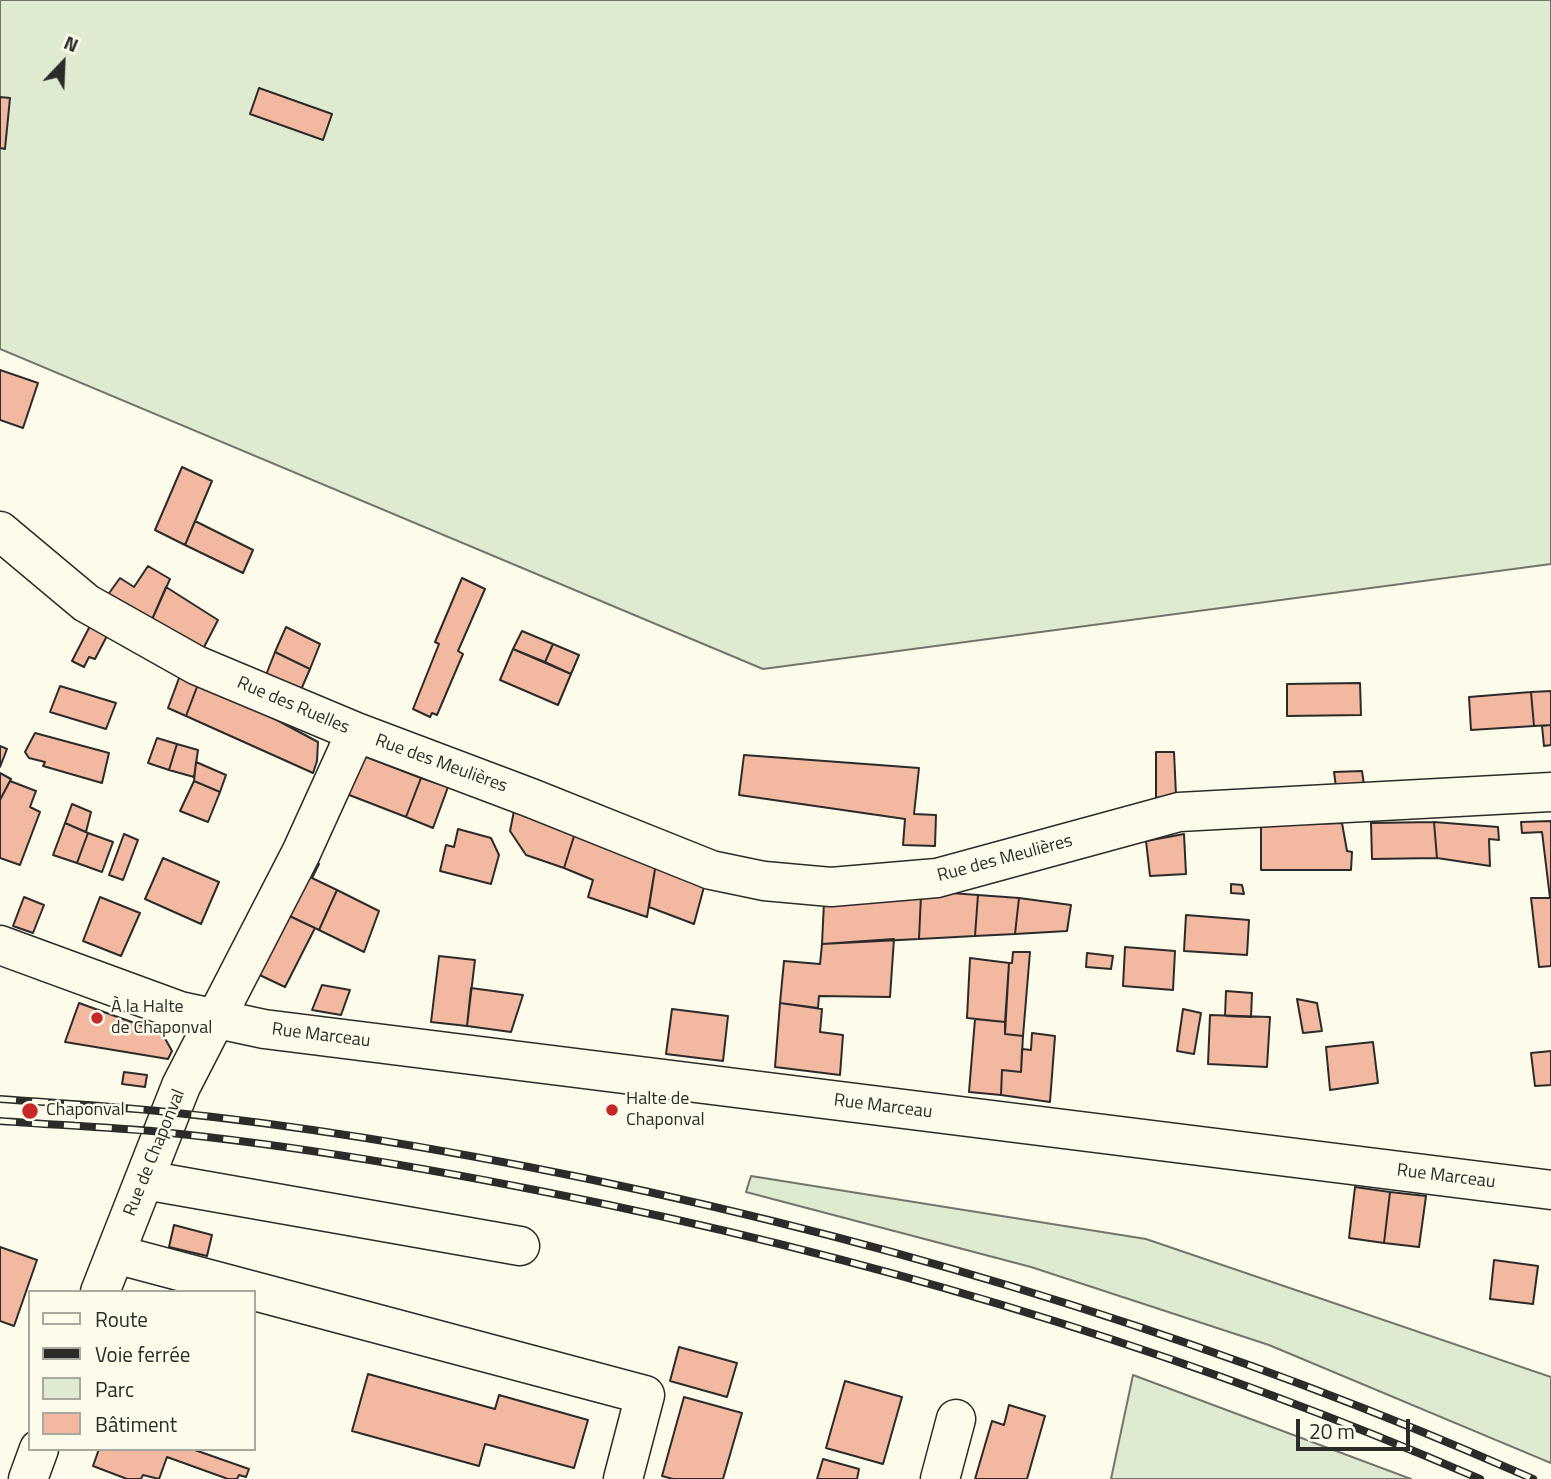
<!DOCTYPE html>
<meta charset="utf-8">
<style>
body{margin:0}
#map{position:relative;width:1551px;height:1479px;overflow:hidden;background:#fdfbea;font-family:"Titillium Web",sans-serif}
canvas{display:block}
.legend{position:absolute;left:28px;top:1290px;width:228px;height:161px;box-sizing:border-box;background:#fdfbea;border:2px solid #a9a89e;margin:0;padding:9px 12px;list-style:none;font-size:21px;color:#2b2b2b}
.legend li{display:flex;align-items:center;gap:14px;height:35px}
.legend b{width:35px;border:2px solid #a9a89e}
.north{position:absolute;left:28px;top:28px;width:70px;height:70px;-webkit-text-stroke:5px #fdfbea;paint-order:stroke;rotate:23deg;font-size:19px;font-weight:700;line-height:28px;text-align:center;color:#2b2b2b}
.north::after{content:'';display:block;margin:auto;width:24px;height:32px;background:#2b2b2b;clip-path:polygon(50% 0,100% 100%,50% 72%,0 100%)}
.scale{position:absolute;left:1296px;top:1419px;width:114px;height:32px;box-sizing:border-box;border:4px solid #2b2b2b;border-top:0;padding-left:9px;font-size:21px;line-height:24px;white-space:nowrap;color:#2b2b2b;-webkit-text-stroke:5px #fdfbea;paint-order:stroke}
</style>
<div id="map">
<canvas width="1551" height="1479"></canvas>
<ul class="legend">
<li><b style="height:9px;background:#fdfbea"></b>Route</li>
<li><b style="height:9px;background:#2b2b2b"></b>Voie ferrée</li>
<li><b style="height:19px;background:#deebd1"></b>Parc</li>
<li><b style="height:19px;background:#f2b8a0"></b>Bâtiment</li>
</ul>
<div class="north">N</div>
<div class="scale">20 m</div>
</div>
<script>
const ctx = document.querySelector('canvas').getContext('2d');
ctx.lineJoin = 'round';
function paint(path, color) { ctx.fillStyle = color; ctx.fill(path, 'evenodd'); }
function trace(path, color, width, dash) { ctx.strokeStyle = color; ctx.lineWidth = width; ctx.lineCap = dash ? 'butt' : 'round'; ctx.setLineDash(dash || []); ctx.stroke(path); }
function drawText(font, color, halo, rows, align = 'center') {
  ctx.font = font + ' "Titillium Web",sans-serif'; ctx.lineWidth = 5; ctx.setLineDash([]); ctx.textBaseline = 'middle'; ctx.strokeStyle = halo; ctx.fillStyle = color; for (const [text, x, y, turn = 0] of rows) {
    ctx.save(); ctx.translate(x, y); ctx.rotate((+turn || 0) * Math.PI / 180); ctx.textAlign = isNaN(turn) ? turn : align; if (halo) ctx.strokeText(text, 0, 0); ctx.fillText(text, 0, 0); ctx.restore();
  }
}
const green = new Path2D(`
 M0,0H1551V564L763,669L0,349Z
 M751,1176L1146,1239L1551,1377V1463L1269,1345L1031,1267L746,1192Z
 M1133,1375L1411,1479H1111Z`);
paint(green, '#deebd1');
trace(green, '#74746e', 2);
const building = new Path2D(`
 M259,88L332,114L323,140L250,114Z
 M0,97L10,98L5,149L0,148Z
 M0,370L38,383L23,428L0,420Z
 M182,467L212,481L185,545L155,530Z
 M195,521L253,550L243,573L185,545Z
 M148,566L170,579L150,624L107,596L120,578L134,587Z
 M462,578L485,589L458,651L463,654L437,715L432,713L430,717L413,709L439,644L435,642Z
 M166,587L218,620L200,655L150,624Z
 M92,622L109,632L95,659L89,657L84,667L72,661Z
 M286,627L320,644L310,669L275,652Z
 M522,631L553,644L545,662L513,649Z
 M553,644L579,655L571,674L545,662Z
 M513,649L571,674L558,705L500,680Z
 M275,652L310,669L300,692L266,675Z
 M182,670L200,679L186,716L168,708Z
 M200,679L318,742L317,761L313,773L186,716Z
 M1360,683L1361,715L1287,716V684Z
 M60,686L116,703L106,729L50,712Z
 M1551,691V725L1534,726L1531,692Z
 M1531,692L1534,726L1471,730L1469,697Z
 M1551,725V745L1544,746L1542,726Z
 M35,733L109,753L102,783L43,766L45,762L29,758L25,752Z
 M157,738L177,744L169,770L148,763Z
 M177,744L198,750L194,777L169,770Z
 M0,746L7,749L0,767Z
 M1156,752H1174L1176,795L1156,798Z
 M356,753L421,778L406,817L339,791Z
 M744,755L919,768L914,814L936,815L935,846L903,845L905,819L739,795Z
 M196,762L226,775L220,792L194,781Z
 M1362,771L1364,785L1336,787L1334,772Z
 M0,773L11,779L0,800Z
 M421,778L448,787L433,828L406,817Z
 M10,781L36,791L30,807L40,812L20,865L0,858V800Z
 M194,781L220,792L208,822L180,811Z
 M72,804L91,812L86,832L65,823Z
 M514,811L575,833L564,868L526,855L510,831Z
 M1551,821V898H1550L1542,832L1522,833L1521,822Z
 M1434,822L1437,858L1372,859L1371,823Z
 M1434,822L1498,827L1499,840L1489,839L1490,866L1437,858Z
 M65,823L88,833L77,863L53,855Z
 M1342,823L1347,851L1352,852L1351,870H1261V825Z
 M458,829L491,838L499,855L491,884L440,871L446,845L454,847Z
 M88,833L113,842L102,872L77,863Z
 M575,833L656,863L647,917L588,897L593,880L564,868Z
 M124,834L138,840L123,880L109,875Z
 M1184,834L1186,874L1150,876L1146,841Z
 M306,857L319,864L312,878L337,890L319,930L279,911Z
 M163,858L219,882L201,924L145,899Z
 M656,863L705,883L694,924L649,907Z
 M1231,884L1242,885L1244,894L1231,893Z
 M337,890L379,911L364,952L319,930Z
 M951,893L978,895L975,936L919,939L921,895Z
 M921,895L919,939L822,944L824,902Z
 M978,895L1019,898L1015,934L975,936Z
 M24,897L44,905L33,933L13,926Z
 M100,897L140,913L121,956L83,941Z
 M1019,898L1071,905L1067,931L1015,934Z
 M1531,898H1551V966L1539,967Z
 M279,911L315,928L285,987L249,970Z
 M1186,915L1249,920L1247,955L1184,951Z
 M894,939L890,997L819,996L818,1008L780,1003L784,961L820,964L822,944Z
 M1125,947L1175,951L1173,990L1123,986Z
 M1013,952H1030L1023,1036L1005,1034L1009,963H1012Z
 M1087,953L1113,956L1111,969L1086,967Z
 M439,956L475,960L467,1026L431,1022Z
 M970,958L1009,963L1005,1022L967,1018Z
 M322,985L350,990L341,1015L312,1010Z
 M471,988L523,995L511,1032L467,1026Z
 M1226,991L1252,993L1251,1017L1225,1016Z
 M1297,999L1317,1003L1322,1031L1303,1033Z
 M79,1003L162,1033L172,1051L168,1059L65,1042Z
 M780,1003L822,1009L820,1032L843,1035L840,1075L775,1067Z
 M672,1009L728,1016L723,1061L666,1054Z
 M1183,1009L1201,1013L1194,1054L1177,1051Z
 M1210,1015L1270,1017L1267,1067L1208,1064Z
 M975,1019L1005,1022V1034L1023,1036L1021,1072L1002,1070L1001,1095L969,1092Z
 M1032,1033L1055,1036L1050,1102L1001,1095L1002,1070L1021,1072L1022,1049L1031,1050Z
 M1373,1042L1378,1083L1330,1090L1326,1047Z
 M1551,1051V1085L1535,1086L1531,1053Z
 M124,1072L147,1075L145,1087L122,1084Z
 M1355,1187L1390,1192L1384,1243L1349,1238Z
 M1390,1192L1426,1196L1419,1247L1384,1243Z
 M174,1225L212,1235L207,1256L169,1247Z
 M0,1247L37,1260L14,1326L0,1321Z
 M1494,1260L1538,1266L1533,1304L1490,1299Z
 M679,1347L737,1363L727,1397L670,1381Z
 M368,1374L495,1409L499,1395L588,1420L574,1468L485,1444L479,1466L352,1431Z
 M845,1381L902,1397L883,1464L826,1448Z
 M684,1397L742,1413L723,1479H673L662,1476Z
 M1009,1405L1045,1416L1027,1479H975L992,1421L1004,1425Z
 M99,1449H192L249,1469L246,1477L239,1475L237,1479H228L167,1457L159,1479L143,1475L141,1479H127L93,1466Z
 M823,1459L859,1469L857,1479H817Z`);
paint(building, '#f2b8a0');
trace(building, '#2b2b2b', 2);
const minor = new Path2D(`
 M0,531L86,603L196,665L356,732L531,798L711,870L764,881L831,887L937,878L1179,812L1551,792
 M145,1180L520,1246
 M115,1254L645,1395L623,1479
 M100,1292L181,1086L301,853L356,732
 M28,1479L39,1449
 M940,1479L956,1419`);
const major = new Path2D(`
 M0,945L180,1011L264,1029L1551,1190`);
trace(minor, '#2b2b2b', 41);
trace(major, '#2b2b2b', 41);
trace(minor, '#fdfbea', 38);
trace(major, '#fdfbea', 38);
const rail = new Path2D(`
 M0,1099C56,1103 111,1106 167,1112C307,1126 447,1150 584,1178C910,1246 1228,1344 1533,1479
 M0,1121C54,1125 108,1127 161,1132C311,1147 461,1174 609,1205C908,1268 1198,1357 1480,1479`);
trace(rail, '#2b2b2b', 8);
trace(rail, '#fdfbea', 5, [16]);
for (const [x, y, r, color] of [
 [97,1018,7,"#c62828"],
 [612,1110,7,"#c62828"],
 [30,1111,9,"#c62828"]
]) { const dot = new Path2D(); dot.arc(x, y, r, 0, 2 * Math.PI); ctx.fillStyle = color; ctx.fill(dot); trace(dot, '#fdfbea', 2.5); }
drawText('18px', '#2b2b2b', '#fdfbea', [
 ["Rue des Ruelles",293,706,23],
 ["Rue des Meulières",441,764,20],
 ["Rue des Meulières",1005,859,-15],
 ["Rue Marceau",321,1036,7],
 ["Rue Marceau",883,1107,7],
 ["Rue de Chaponval",155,1153,-68],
 ["Rue Marceau",1446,1177,7]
]);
drawText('18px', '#2b2b2b', '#fdfbea', [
 ["À la Halte",111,1008],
 ["de Chaponval",111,1029],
 ["Halte de",626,1100],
 ["Chaponval",626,1121],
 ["Chaponval",46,1111]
], 'left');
</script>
